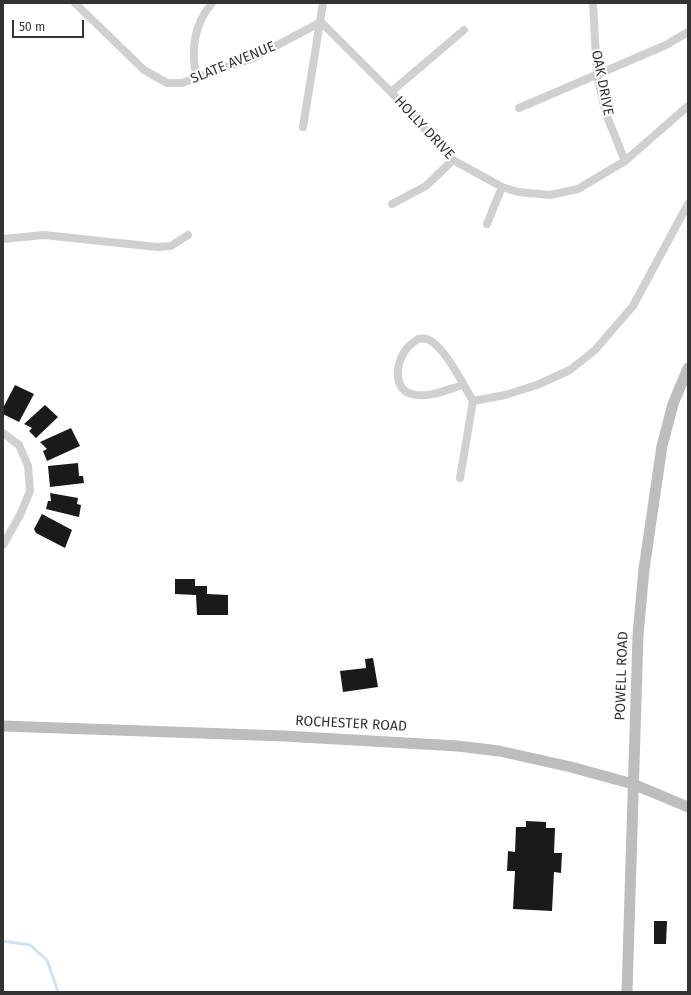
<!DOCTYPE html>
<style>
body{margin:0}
#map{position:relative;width:691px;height:995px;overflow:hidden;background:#fff;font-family:"Fira Sans",sans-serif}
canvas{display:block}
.frame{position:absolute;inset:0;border:4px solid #333;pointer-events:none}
.scale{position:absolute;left:12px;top:20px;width:72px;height:18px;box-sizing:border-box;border:2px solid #333;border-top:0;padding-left:5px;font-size:12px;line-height:14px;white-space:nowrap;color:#333;-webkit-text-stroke:3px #fff;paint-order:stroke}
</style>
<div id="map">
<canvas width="691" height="995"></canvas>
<div class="frame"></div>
<div class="scale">50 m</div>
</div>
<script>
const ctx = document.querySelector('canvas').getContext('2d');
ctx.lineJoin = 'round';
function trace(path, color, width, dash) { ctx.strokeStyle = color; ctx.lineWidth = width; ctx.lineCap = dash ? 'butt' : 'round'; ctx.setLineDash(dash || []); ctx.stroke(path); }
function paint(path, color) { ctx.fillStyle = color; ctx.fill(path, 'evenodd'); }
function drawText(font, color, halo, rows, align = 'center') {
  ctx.font = font + ' "Fira Sans",sans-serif'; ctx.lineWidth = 4; ctx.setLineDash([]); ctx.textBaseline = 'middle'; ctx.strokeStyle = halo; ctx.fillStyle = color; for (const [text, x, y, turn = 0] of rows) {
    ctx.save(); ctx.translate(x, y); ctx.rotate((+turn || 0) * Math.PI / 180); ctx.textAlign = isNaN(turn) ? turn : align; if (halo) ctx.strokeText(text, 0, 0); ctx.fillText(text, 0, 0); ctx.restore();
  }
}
trace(new Path2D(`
 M3,941L30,945L47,960L58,992`), '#cfe2ee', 3);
paint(new Path2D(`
 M15,385L34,394L19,422L3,414V408Z
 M45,405L58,417L36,438L29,431L32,428L24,424Z
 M71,428L80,446L47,461L43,451L47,449L40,442Z
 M78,463L79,476H83L84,483L50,487L48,466Z
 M50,493L78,498L77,504L81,505L79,517L46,509L48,501H51Z
 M42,514L72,530L65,548L36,533L34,529Z
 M175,579H195V586H207V594L228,595V615H197L196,595L175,594Z
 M373,658L378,687L343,692L340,671L366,668L365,659Z
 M526,821L546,822V828H555L554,853H562L561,873L554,872L552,911L513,909L515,871H507L508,851L515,852L516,827H526Z
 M654,921H667L666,944H654Z`), '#1a1a1a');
trace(new Path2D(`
 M75,3L144,70L167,83H182L253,58L321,22
 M593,3L597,75L606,114L625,161
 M321,22L391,92L453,160L502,187L518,192L550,195L578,189L625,161L688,106
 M197,78C190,52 194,24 212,3
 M391,92L464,30
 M519,108L666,45L688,32
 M303,127L323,3
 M392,204L426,186L453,160
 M487,224L502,187
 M3,239L44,235L157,247L171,246L188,235
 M463,385C448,389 428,399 412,394C394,390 396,367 403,354C406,348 412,343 418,339C420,339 424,338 427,339C444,345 464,386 473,401
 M473,401L505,395L537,385L570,370L595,350L633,306L688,204
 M3,433L19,445L28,466L30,491L20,515L3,545
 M460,478L473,401`), '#d0d0d0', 8);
trace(new Path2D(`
 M3,726L284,736L458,746L499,751L571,767L633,784L688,807
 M627,992L638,635L644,569L662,446L673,404L688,368`), '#bdbdbd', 11);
drawText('14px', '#333', '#fff', [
 ["SLATE AVENUE",233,63,-22],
 ["OAK DRIVE",602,83,79],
 ["HOLLY DRIVE",424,128,47],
 ["POWELL ROAD",622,676,-88],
 ["ROCHESTER ROAD",351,724,3]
]);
</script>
